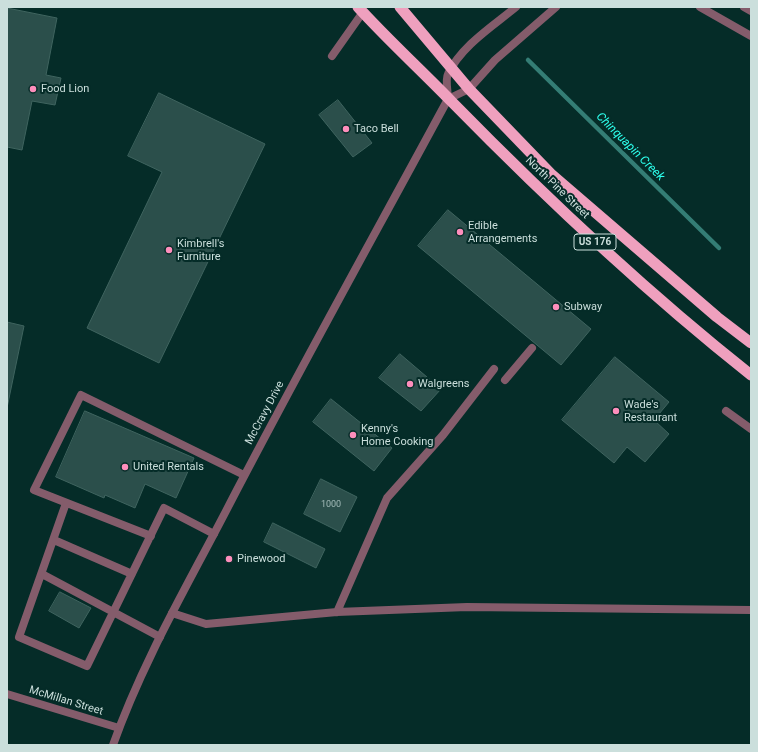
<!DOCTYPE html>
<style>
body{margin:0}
#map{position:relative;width:758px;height:752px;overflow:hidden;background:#052c28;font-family:Roboto,sans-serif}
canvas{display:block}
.frame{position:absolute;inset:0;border:8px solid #cbdfdc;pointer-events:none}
</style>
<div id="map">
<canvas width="758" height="752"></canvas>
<div class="frame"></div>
</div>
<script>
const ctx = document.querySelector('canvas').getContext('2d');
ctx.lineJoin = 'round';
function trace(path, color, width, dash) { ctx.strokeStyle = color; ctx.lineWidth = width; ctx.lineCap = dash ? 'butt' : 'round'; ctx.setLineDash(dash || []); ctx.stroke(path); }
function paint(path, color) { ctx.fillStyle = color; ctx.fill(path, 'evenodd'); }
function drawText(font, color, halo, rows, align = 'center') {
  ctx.font = font + ' Roboto,sans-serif'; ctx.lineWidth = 4; ctx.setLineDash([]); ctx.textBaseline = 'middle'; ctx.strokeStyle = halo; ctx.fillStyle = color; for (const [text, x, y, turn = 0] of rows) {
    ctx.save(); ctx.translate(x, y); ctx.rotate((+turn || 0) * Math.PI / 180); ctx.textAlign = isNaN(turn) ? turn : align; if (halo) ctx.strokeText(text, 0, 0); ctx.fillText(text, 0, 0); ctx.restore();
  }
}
trace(new Path2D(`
 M528,60L719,248`), '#347d75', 4.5);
const building = new Path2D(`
 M7,8L57,18L46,75L61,78L55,105L32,101L22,150L7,147Z
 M159,93L265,144L159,363L87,328L162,172L128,156Z
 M338,100L372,143L353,157L319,115Z
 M448,210L591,329L561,365L418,246Z
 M7,322L24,326L7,408Z
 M400,354L441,389L421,411L379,378Z
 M615,357L669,402L654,420L669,434L645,462L627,447L614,463L562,420Z
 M331,399L392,448L374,471L313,422Z
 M85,411L194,458L176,498L145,484L135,508L105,495L104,498L56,477Z
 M321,479L357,497L340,532L304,514Z
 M273,523L325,549L316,568L264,542Z
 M60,592L91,608L79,628L49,611Z`);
paint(building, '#2b4f4b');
trace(building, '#3f645f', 1);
trace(new Path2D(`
 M332,56L363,12
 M505,380L532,348
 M726,411L751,429
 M66,503L19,637L87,666L164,508L214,534
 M151,536L34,490L81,395L244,475
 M54,540L132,574
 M42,574L160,637
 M337,612L387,498L443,435L494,369
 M172,613L206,624L337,612L467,607L751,610`), '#845c6b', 8);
trace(new Path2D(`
 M7,694L119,728`), '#845c6b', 8);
trace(new Path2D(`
 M700,7L751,36
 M744,7L751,11
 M448,99L469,89L495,60L556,7
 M448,99C448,92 445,80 448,74C461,46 493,26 516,7
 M113,745C142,663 186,588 226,511C298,372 374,236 448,99`), '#845c6b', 8);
trace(new Path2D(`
 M358,7C388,40 421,70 452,102C547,199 645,291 751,375
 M400,7L469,89L552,175L717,317L751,343`), '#efa0be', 11);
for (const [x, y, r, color] of [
 [33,89,4,"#fe8ebc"],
 [346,129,4,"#fe8ebc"],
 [460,232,4,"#fe8ebc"],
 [169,250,4,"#fe8ebc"],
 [556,307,4,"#fe8ebc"],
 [410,384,4,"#fe8ebc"],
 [616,411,4,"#fe8ebc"],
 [353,435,4,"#fe8ebc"],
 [125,467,4,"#fe8ebc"],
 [229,559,4,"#fe8ebc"]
]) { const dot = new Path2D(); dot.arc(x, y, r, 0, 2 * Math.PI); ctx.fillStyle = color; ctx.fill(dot); trace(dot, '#052c28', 1.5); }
drawText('9px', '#a3bbb8', null, [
 ["1000",331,505]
]);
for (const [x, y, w] of [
 [595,242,42]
]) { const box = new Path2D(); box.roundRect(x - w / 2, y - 8, w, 16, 3); ctx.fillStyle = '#052c28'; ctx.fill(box); trace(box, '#cbdfdc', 1); }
drawText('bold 10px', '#cbdfdc', null, [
 ["US 176",595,242]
]);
drawText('11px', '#cbdfdc', '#052c28', [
 ["Food Lion",41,89],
 ["Taco Bell",354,129],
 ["Edible",468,226],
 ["Arrangements",468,239],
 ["Kimbrell's",177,244],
 ["Furniture",177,257],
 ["Subway",564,307],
 ["Walgreens",418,384],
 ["Wade's",624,405],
 ["Restaurant",624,418],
 ["Kenny's",361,429],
 ["Home Cooking",361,442],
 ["United Rentals",133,467],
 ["Pinewood",237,559]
], 'left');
drawText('11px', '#cbdfdc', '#052c28', [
 ["North Pine Street",557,188,44],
 ["McCravy Drive",265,413,-62],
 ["McMillan Street",66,701,17]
]);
drawText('italic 12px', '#2dffed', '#052c28', [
 ["Chinquapin Creek",630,147,45]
]);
</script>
